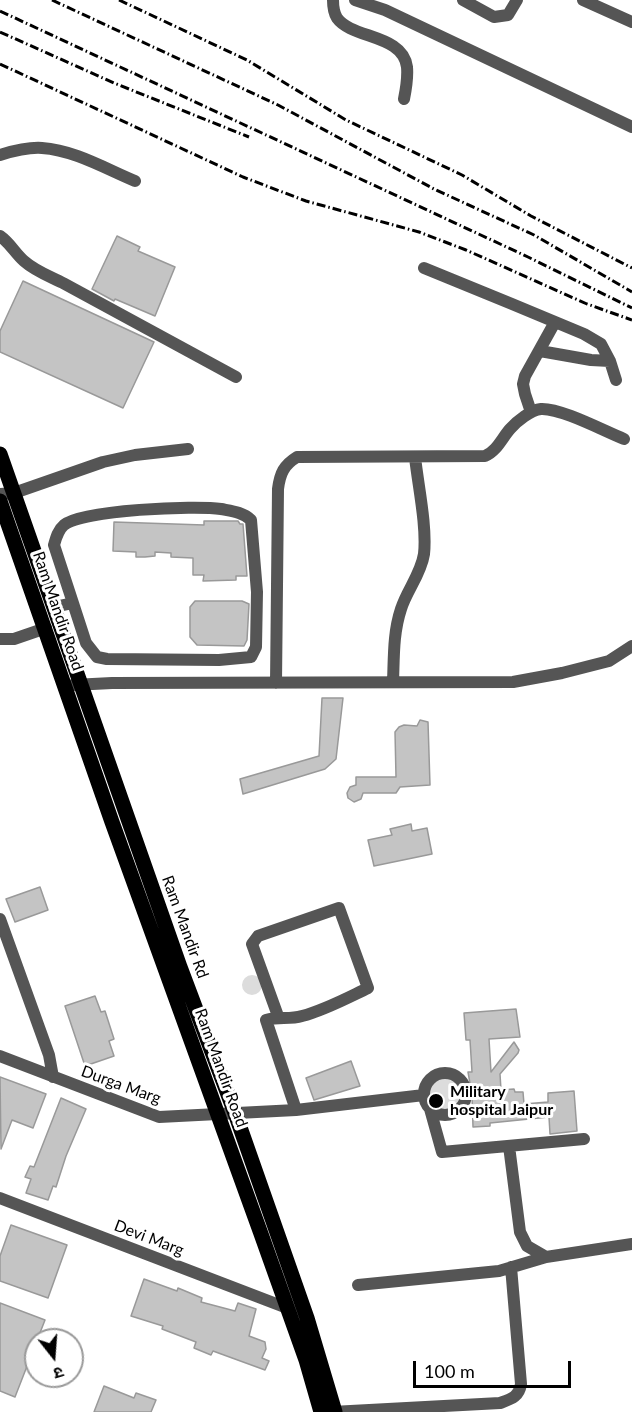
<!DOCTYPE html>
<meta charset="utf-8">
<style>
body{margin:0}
#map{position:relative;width:632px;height:1412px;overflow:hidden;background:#fff;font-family:Lato,"Noto Sans Devanagari",sans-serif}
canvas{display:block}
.north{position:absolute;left:24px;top:1328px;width:60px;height:60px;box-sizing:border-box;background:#fff;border:2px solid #999;border-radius:50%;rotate:163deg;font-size:16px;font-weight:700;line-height:24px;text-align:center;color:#000}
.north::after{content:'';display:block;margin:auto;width:21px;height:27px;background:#000;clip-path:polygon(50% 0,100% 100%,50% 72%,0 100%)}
.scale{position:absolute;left:413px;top:1361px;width:158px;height:27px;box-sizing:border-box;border:3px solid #000;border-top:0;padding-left:8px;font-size:18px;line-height:21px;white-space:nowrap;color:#000;-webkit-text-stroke:4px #fff;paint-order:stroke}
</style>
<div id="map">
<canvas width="632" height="1412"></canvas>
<div class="north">उ</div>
<div class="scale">100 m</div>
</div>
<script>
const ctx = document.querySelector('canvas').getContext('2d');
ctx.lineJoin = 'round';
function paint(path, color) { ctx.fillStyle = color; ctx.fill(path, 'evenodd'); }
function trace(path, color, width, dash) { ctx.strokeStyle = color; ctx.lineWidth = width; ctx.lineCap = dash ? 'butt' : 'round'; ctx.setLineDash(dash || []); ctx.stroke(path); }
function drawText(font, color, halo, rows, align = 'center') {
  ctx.font = font + ' Lato,sans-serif'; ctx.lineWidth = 6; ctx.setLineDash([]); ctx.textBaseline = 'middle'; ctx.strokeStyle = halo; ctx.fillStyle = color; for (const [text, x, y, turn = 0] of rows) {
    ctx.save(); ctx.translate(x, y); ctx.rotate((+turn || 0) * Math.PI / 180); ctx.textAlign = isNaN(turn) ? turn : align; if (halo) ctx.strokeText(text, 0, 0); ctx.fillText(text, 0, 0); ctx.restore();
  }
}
paint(new Path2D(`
 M242 985a10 10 0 1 1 20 0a10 10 0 1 1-20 0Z
 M427 1093a18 18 0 1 1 36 0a18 18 0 1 1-36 0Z`), '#dcdcdc');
const building = new Path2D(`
 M117,236L140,247L138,251L175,267L155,316L115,299L114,301L92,289Z
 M23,281L154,342L123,408L0,352V331Z
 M204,521H238L240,524H243L247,576H236V580L203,581L204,575H193V558L171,557V553L155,552V556L145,557H136V552L113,551L114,522L204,525Z
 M195,601H242L249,604L247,640L244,646L197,645L190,637V607Z
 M322,698H343L336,759L325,769L243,794L240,779L319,756Z
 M420,720L428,722L430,785L400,787L396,793H363L361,799L354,802L348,798L347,793L350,787L356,785V777H396L395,732L399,727L404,725L417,726Z
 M411,824L412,831L427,828L432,854L374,866L368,840L392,835L390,829Z
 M40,887L48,910L15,922L6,899Z
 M95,996L101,1012L105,1011L114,1039L109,1041L114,1056L85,1066L65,1006Z
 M516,1009L520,1037L489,1039L491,1072L514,1042L519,1050L518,1053L500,1074L501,1090L514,1089L515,1092H523L524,1104L548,1102V1093L574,1091L577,1131L550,1134L549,1117L490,1123V1126L473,1127L472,1095L468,1072H472L470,1040H466L464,1013Z
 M351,1061L360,1086L314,1100L306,1078Z
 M0,1077L46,1094L33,1128L12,1120L1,1149Z
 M61,1098L86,1109L66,1156L56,1187L53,1186L48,1200L26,1193L31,1179L25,1177L30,1166L34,1167Z
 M11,1225L67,1245L48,1298L0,1281V1256Z
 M144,1279L177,1291L178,1288L202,1298L201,1302L235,1311L238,1303L256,1309L249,1336L265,1342L266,1349L262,1358L269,1361L265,1370L213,1351L211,1355L194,1348L196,1342L162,1329L163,1326L131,1316Z
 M0,1303L45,1320L15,1397L0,1391Z
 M104,1386L134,1398L136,1393L156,1400L151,1412H94Z`);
paint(building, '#c4c4c4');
trace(building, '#999', 1.5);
trace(new Path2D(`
 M333,0C333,6 334,13 337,18C352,39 403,34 407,67C408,78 406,89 404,99
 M355,0L385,10L632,127
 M463,0L494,17L508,15L517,0
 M583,0L632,22
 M0,155C13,151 28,147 42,148C74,150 106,169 135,181
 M0,236C10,243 15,253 24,261C35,271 49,276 63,283L236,377
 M424,268L512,304L584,334L601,344L610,361L616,380
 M540,351L591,360L610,361
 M531,412L525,394L523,384L525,376L555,322
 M0,494L14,493L103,462L135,455L188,449
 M54,607L73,603L86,643L97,657L107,659L219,660L251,657L256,647L257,592L251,520C243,512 231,511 221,509C196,505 81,510 64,525C58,530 56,538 54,545L73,603
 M0,639H14L46,628
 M393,682C394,658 393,633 401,609C407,590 421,574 424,554C427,526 418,485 415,457
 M276,683L278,489C280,473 284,465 297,457L485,456C497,451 502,438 510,429C517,421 531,410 541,409C561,408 604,431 624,439
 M73,685L112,683L513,682L562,673L609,661L632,646
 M0,919L49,1055L53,1077
 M278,1016L252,944L258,936L339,908L368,988C347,998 325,1010 302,1016C289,1020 279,1016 266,1020L296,1110L424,1095
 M0,1056L159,1117L296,1110
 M424 1094a21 21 0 1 1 42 0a21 21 0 1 1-42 0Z
 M430,1109L442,1152L584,1139
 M509,1146L520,1232L527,1246L546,1257
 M0,1198L287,1308
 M358,1285L499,1271L546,1257L632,1244
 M332,1412L500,1403C511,1399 519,1397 521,1384L511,1267`), '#555', 12);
trace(new Path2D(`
 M0,454L180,967L235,1113L307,1318L335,1412
 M0,501L112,822L260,1231L306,1360L321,1412`), '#000', 15);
trace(new Path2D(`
 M52,0L278,105L434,189L534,235L632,292
 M119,0L247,60L346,120L462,175L531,216L632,268
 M0,11L528,257L632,308
 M0,32L114,83L249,137
 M0,64L243,177L306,201L419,232L466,250L587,304L632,320`), '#000', 3, [9, 3, 1.5, 3]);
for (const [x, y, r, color] of [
 [436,1101,8,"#000"]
]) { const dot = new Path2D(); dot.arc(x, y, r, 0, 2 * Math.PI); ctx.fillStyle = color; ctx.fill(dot); trace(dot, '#fff', 2); }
drawText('16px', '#000', '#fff', [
 ["Ram Mandir Road",58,611,71],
 ["Ram Mandir Rd",185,927,70],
 ["Ram Mandir Road",221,1068,70],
 ["Durga Marg",121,1085,20],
 ["Devi Marg",149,1238,21]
]);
drawText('bold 16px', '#000', '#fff', [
 ["Military",450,1092],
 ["hospital Jaipur",450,1110]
], 'left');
</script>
